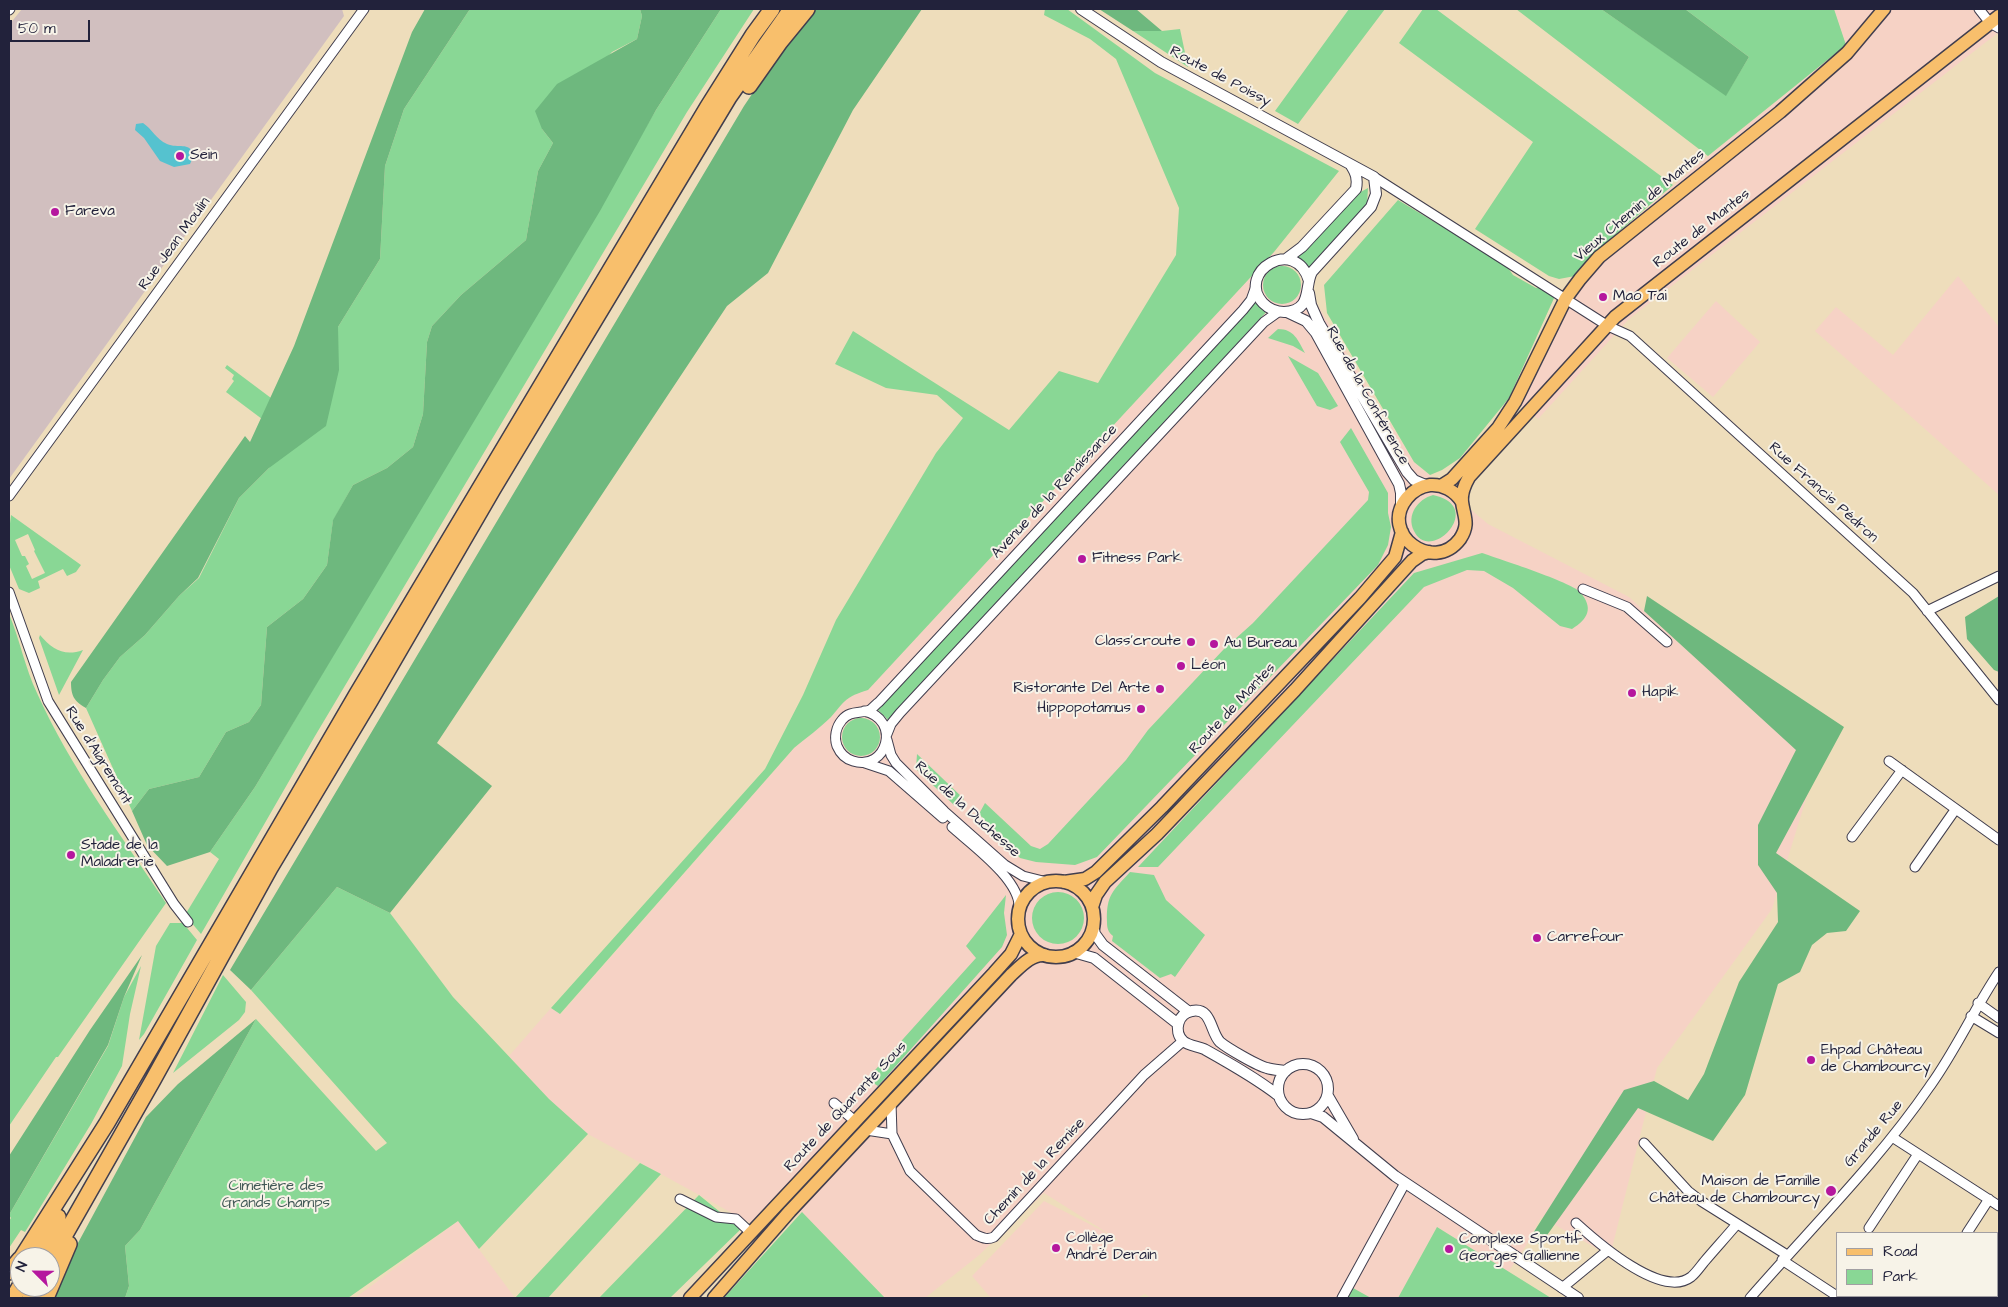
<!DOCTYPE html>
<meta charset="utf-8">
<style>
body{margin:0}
#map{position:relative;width:2008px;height:1307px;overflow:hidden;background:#edb;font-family:"Architects Daughter",sans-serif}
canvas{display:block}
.frame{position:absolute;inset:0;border:10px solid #22223b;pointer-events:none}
.legend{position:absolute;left:1836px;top:1232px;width:162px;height:65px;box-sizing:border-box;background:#f7f3e8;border:1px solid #a29fa3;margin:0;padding:6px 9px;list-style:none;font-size:15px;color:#22223b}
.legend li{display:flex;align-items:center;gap:10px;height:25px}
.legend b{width:25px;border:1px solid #a29fa3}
.north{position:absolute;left:10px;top:1247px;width:50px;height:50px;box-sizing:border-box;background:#f7f3e8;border:1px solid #a29fa3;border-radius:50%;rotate:293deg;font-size:14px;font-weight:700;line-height:20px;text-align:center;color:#22223b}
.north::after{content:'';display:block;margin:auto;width:18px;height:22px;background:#b5179e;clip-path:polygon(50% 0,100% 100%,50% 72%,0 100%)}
.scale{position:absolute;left:10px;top:20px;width:80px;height:22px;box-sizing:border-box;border:2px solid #22223b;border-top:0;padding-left:6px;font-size:15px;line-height:18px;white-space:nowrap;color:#22223b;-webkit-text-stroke:4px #f7f3e8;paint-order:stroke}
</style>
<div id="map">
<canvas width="2008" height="1307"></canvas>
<div class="frame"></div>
<ul class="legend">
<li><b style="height:6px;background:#f8bf6c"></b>Road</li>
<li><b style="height:14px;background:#89d795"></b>Park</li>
</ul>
<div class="north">N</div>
<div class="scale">50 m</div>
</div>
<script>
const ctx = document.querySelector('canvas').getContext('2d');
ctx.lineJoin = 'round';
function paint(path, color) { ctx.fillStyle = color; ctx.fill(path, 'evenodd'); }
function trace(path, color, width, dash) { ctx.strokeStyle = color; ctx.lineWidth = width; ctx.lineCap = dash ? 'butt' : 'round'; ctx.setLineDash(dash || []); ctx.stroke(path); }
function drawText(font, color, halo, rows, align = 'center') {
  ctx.font = font + ' "Architects Daughter",sans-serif'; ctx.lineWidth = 4; ctx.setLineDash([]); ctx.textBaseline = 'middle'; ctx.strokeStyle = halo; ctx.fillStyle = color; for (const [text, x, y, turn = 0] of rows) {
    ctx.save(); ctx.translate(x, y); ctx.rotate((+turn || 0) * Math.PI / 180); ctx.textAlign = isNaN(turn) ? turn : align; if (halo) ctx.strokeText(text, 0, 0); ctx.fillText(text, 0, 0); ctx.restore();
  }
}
paint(new Path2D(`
 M1834,9H1999V32L1629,319L1538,419L1513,400L1575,276L1602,247L1696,166L1846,45Z
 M1274,252L1312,296L1414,462L1488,524L1629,597L1816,767L1772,909L1657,1068L1610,1256L1541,1217L1527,1244L1508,1272L1437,1227L1398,1298H1371L1353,1289L1348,1298H1151L1145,1294L1137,1298H991L972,1276L1044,1201L1103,1231L1116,1241L1117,1239L1044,1193L978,1256L925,1298H885L802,1212L752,1224L588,1134L549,1099L509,1056L551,1008L561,1014L794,748L830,718L842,702L851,695L868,690Z
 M1958,276L1999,327V495L1815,331L1836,307L1893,355Z
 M1716,301L1760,342L1713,397L1667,358Z
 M458,1221L515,1298H355Z`), '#f6d2c5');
paint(new Path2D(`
 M22,9H342L344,16L9,479V25Z`), '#d1bfbf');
paint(new Path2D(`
 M470,9H640L642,16L637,39L612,52L542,129L553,143L538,171L526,240L461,295L432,326L427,342L423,414L413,447L387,468L353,485L333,521L327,565L303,599L267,627L261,705L249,722L226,732L199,777L149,789L132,811L86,708L103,680L120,657L145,635L179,596L199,578L239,498L269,468L337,342L338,327L380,259L385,166L404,109Z
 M721,9H754L687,112L315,736L201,934L185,915L219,859L210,852L255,787L656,110Z
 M1045,9H1067L1155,73L1339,171L1274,252L868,690C845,697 846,700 831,717C820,728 806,738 794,748L560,1014L551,1008L765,769L803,695L836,620L936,453L963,418L937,395L886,388L835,364L853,331L1009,430L1059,371L1098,383L1176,255L1179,208L1116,59L1090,39L1044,15Z
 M1349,9H1385L1298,124L1275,111Z
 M1423,9H1436L1673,185L1602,246L1575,276L1559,279L1549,276L1475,229L1533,142L1399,43Z
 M1516,9H1601L1726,95L1749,57L1685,9H1834L1846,45L1708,156Z
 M1180,29L1188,67L1133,31H1162Z
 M1368,188L1367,205L1310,268L1298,257L1357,194Z
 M1398,200L1506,265L1513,275L1536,288L1542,286L1555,296L1509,398L1460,458L1442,470L1430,475L1414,462L1327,313L1324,285Z
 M1263 285a19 19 0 1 1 38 0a19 19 0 1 1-38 0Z
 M1258,299L1269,309L888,720L878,710Z
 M1278,329C1294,329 1298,340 1305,353L1293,346L1268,338Z
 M1288,356L1318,373L1338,406L1330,410L1317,406Z
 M227,365L271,398L262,419L226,392L234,381L232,379L234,375L225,368Z
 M1351,428L1388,493V513L1391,527L1388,545L1378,565L1097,857L1075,865L1036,862L1020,858L979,814L985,803L1031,846L1040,849L1048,844L1126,760L1148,730L1224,649L1253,623L1368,500L1369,492L1340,442Z
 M1433,495C1487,506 1430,565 1414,531C1406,515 1418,499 1433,495Z
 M11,515L81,565L76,572L67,576L63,569L38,581L40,588L29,593L19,589L9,565V532ZM28,534L35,550L34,551L45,573L32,579L26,566L29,564L25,556H22L15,540Z
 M1482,553C1499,559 1571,582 1580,592C1594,608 1588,619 1572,629L1560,626L1513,588L1484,571L1467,570L1424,587L1158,867H1138L1414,573Z
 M9,614C20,640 25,668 37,693C70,767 121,835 166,903L58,1057H56L9,1126Z
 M40,635C52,649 64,657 83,650L59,695L39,638Z
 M842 737a19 19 0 1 1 38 0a19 19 0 1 1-38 0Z
 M917,754L964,799L954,805L916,769Z
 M1130,872L1154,875L1166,900L1205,935L1175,977L1171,974L1160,978L1112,941L1113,936C1108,932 1107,928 1107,922C1106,895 1113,891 1130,872Z
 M337,887L390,913L453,997L549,1099L588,1134L479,1249L458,1221L348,1298H125L129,1286L125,1246L140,1230L256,1019L376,1151L387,1143L251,990Z
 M1032 918a26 26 0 1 1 52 0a26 26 0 1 1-52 0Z
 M1006,895L1004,913L1007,935L1002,947L878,1086L867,1079L976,958L966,946Z
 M170,923H183L197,940L144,1034L139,1040L156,946Z
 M141,966L130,1014L122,1066L91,1124L30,1224L25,1232L21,1230L9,1248V1221L11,1218L9,1215L108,1046L124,997Z
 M223,975L246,1002L245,1012L239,1020L173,1073Z
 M640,1163L661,1174L548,1298H515Z
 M699,1195L741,1229L670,1298H599Z
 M802,1212L885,1298H724Z
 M1437,1227L1551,1298H1398Z
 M1353,1288L1371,1298H1348Z`), '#89d795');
paint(new Path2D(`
 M425,9H470L404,109L385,166L380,259L338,327L339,370L326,426L269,468L239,498L198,578L179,596L145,635L120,657L103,680L86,708C74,701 71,696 71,682L245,436L250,442L294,346L412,32Z
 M640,9H721L656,110L600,211L255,787L210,852L167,866L147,845L132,811L149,789L199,777L226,732L249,722L261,705L267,627L303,599L327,565L333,520L353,485L387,468L413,447L423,414L427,342L432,326L461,295L526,240L538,171L553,143L542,129L535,111L557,84L637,39L642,16Z
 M813,9H922L853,110L768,273L727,306L437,743L492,786L390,913L337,887L251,990L230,970L744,106L795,30Z
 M1099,9H1136L1162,31H1133Z
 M1601,9H1685L1749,57L1726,96Z
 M1647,596L1844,727L1776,853L1860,911L1846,931L1827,933L1812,945L1800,972L1778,984L1745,1095L1713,1141L1638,1108L1540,1245L1530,1238L1624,1090L1654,1081L1688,1100L1704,1074L1739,982L1778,922L1777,893L1758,865V825L1796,750L1644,611Z
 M1999,596V672L1994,670L1967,639L1965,617Z
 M142,955L124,997L108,1045L9,1215V1156L90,1030Z
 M256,1019L140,1230L125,1246L129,1286L125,1298H53L58,1280L146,1117L178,1084Z`), '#6eb87e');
paint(new Path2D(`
 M143,123C152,129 156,139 167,144C178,149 189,141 194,155L190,164L174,167L160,161L144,138L135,130L136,124Z`), '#55c2cf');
const minor = new Path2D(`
 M1979,9L1990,23L1999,28
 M9,10L10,9
 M1374,177L1608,326L1630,336L1913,593L1999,700
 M9,496L364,9
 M1583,589L1627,607L1667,642
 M9,592L48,701L174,904L188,922
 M1927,611L1999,576
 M864,711C902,719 887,772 853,761C846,759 840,753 837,746C834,737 836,727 842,720C850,710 860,714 870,710C873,708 876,704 879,702L1243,310L1251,300L1256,286
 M887,734L891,724L900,713L1264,322L1278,312
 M887,740L891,755L896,763L944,811L1005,865L1023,876L1047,882
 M1889,761L1999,840
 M865,763L889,771L943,818
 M952,827C972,845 1022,881 1019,909
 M1852,837L1902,770
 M1915,867L1955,810
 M1978,1003L1999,1018
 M1971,1016L1999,1033
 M834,1103L855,1121
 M891,1103L892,1134L910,1171L976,1235C983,1238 987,1240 994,1237L1144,1075L1183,1041
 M866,1130L892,1134
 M1892,1137L1999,1206
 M1644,1143L1688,1191L1701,1201L1787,1255
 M680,1199L716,1217L736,1219L751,1233
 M1576,1223C1598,1243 1662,1299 1691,1277C1696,1273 1700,1267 1704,1262C1715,1249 1726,1237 1737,1224
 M1869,1228L1918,1154
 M1967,1233L1989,1199
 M1997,1246L1999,1242
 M1782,1260L1840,1298
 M1562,1288L1607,1251
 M1342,1298L1405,1183
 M1750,1298C1810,1229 1878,1162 1930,1086C1956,1050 1974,1009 1999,972
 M1925,1298L1927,1296`);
const tertiary = new Path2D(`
 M1081,9L1161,62L1374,177L1376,194L1371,207L1312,272C1304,287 1313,311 1284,312C1276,312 1269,309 1263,303C1235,272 1296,235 1309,281
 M1286,259L1302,247L1356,189C1358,179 1356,173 1350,164
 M1309,293L1311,305L1319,323L1407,472L1414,480L1428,486
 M1287,312L1306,321L1316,333L1399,484L1401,493V508
 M1093,925L1095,934L1103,945L1189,1012
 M1073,952L1094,958L1178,1024
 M1278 1089a25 25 0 1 1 50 0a25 25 0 1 1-50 0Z
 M1279,1096C1256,1078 1229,1063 1204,1049C1197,1046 1189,1046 1183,1041C1173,1031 1178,1013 1192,1011C1212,1007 1210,1032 1220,1042C1227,1048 1258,1066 1267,1068C1273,1070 1280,1070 1286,1071
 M1328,1096L1353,1139
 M1311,1113L1323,1117L1395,1176L1578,1298`);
const primary = new Path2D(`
 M1441,486L1452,479L1498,428L1515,402L1566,298L1580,279L1599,257L1780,112L1847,53L1884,9
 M1462,502C1455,491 1443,484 1430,485C1421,486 1413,491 1407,498C1378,533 1433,575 1460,539C1470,524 1464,517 1462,502C1461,494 1465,484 1469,477L1615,317L1999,16
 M1018 919a38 38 0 1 1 76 0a38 38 0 1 1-76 0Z
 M1064,882L1085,879L1096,872L1162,807L1360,598L1395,557L1402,532
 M1092,907L1096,895L1105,882L1157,834L1295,690L1412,561L1422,554L1429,552
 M690,1298L994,973L1011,954L1021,934
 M714,1298L790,1211L1011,975C1020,967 1031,954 1044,955`);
const motorway = new Path2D(`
 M749,86L780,42L807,9
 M22,1257L107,1123L357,694L707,108L753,35L772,9
 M36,1257L58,1217
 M50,1261L153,1080L270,868L370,701L493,489L729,97L791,9
 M9,1272L20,1259
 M13,1298L20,1286
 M30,1298L36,1287
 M46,1298L69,1244`);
trace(minor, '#413e4e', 11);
trace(tertiary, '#413e4e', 12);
trace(primary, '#413e4e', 15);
trace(motorway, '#413e4e', 18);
trace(minor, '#fff', 9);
trace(tertiary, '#fff', 10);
trace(primary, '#f8bf6c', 12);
trace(motorway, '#f8bf6c', 15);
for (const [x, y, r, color] of [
 [180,156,5,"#b5179e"],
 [55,212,5,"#b5179e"],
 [1603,297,5,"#b5179e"],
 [1082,559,5,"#b5179e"],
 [1191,642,5,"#b5179e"],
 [1214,644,5,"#b5179e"],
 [1181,666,5,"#b5179e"],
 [1160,689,5,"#b5179e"],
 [1632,693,5,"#b5179e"],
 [1141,709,5,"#b5179e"],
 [71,855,5,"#b5179e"],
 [1537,938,5,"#b5179e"],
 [1811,1060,5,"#b5179e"],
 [1831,1191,6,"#b5179e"],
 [1056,1248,5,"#b5179e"],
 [1449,1249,5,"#b5179e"]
]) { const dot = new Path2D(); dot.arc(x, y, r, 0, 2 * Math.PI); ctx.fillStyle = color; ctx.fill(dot); trace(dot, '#f7f3e8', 2); }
drawText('15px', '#22223b', '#f7f3e8', [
 ["Route de Poissy",1220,77,28],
 ["Vieux Chemin de Mantes",1640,206,-40],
 ["Route de Mantes",1702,229,-38],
 ["Rue Jean Moulin",175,244,-54],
 ["Rue de la Conférence",1367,396,61],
 ["Avenue de la Renaissance",1055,492,-47],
 ["Rue Francis Pédron",1823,493,42],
 ["Route de Mantes",1233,709,-47],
 ["Rue d'Aigremont",98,756,58],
 ["Rue de la Duchesse",967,810,42],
 ["Route de Quarante Sous",846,1107,-47],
 ["Grande Rue",1874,1134,-50],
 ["Chemin de la Remise",1035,1172,-47]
]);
drawText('15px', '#22223b', '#f7f3e8', [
 ["Sein",190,156],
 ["Fareva",65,212],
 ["Mao Tai",1613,297],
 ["Fitness Park",1092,559],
 ["Class'croute",1181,642,"right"],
 ["Au Bureau",1224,644],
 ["Léon",1191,666],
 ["Ristorante Del Arte",1150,689,"right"],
 ["Hapik",1642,693],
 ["Hippopotamus",1131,709,"right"],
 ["Stade de la",81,846],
 ["Maladrerie",81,863],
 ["Carrefour",1547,938],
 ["Ehpad Château",1821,1051],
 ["de Chambourcy",1821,1068],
 ["Maison de Famille",1820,1182,"right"],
 ["Château de Chambourcy",1820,1199,"right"],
 ["Collège",1066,1239],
 ["André Derain",1066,1256],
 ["Complexe Sportif",1459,1240],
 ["Georges Gallienne",1459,1257]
], 'left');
drawText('15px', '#415856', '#f7f3e8', [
 ["Cimetière des",276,1187],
 ["Grands Champs",276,1204]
]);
</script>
